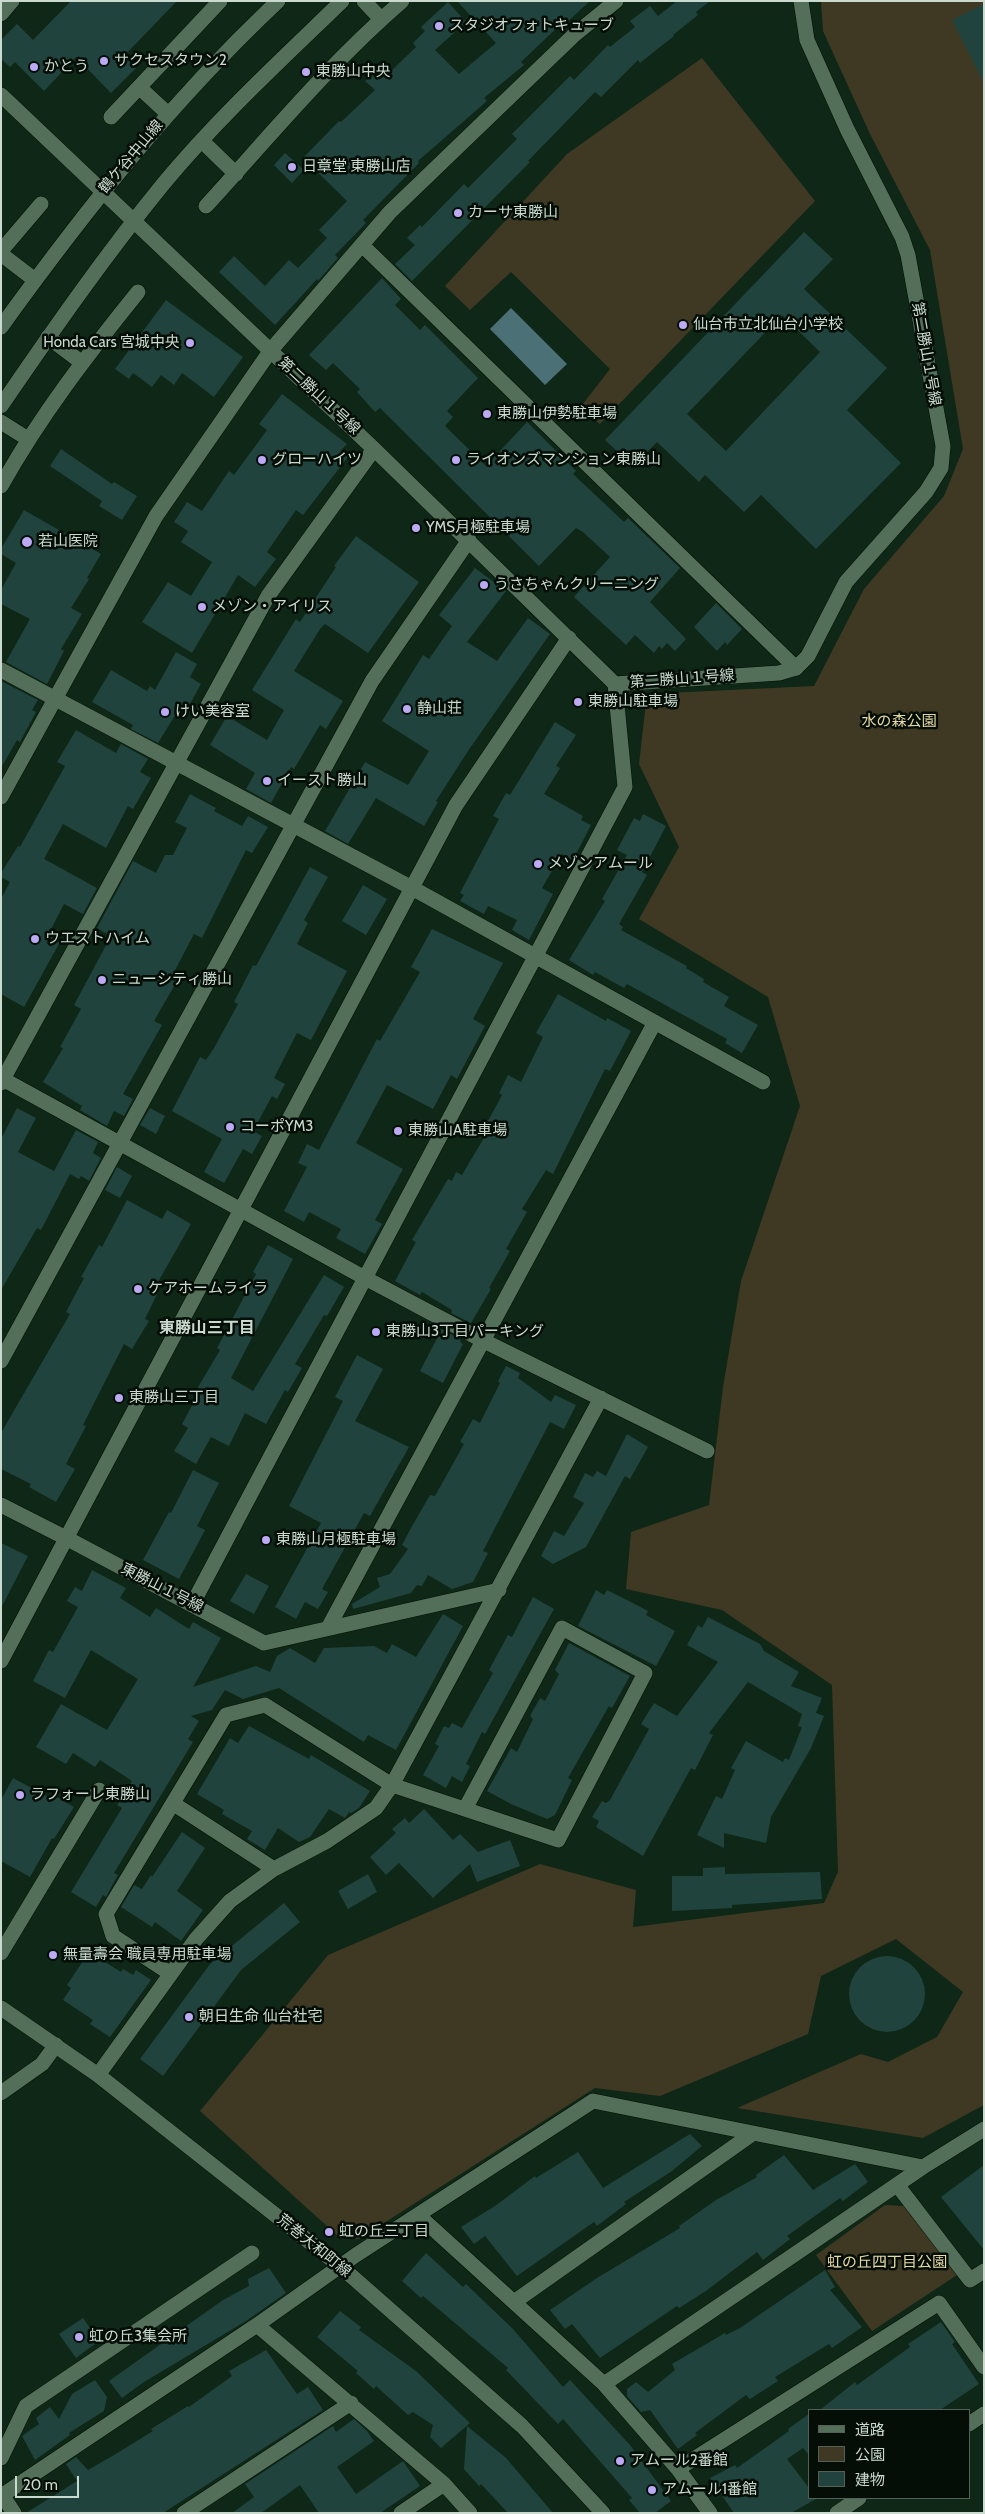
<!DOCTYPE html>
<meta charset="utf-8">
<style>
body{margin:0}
#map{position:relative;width:985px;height:2514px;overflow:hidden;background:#0e2716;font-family:Cabin,"Noto Sans JP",sans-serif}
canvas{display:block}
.frame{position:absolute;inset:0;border:2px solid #cbdace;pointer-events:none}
.legend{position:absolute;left:808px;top:2409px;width:162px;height:90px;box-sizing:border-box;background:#040e07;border:1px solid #546057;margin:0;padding:6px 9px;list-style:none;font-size:15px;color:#cbdace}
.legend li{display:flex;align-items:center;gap:10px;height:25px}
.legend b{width:25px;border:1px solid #546057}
.scale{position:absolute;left:15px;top:2476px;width:64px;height:22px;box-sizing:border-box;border:2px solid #cbdace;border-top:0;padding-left:6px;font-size:15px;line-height:18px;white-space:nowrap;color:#cbdace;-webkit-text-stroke:4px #040e07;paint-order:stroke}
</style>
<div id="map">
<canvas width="985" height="2514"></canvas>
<div class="frame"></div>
<ul class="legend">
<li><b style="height:6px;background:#536e59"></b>道路</li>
<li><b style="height:14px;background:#3f3923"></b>公園</li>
<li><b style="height:14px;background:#20443d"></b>建物</li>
</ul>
<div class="scale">20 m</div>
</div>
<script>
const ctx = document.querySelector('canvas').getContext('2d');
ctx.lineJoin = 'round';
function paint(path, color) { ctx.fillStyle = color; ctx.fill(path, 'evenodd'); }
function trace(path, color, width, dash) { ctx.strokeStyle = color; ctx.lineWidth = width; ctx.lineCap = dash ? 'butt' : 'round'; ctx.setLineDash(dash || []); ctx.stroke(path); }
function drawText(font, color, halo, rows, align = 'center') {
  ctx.font = font + ' Cabin,"Noto Sans JP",sans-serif'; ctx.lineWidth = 5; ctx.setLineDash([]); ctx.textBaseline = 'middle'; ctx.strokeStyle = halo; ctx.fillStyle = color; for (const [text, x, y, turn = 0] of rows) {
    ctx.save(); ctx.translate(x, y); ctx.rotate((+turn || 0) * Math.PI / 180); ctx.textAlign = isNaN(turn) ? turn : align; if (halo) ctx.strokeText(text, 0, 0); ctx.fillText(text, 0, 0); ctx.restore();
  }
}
paint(new Path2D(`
 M821,1H984V2105L923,2138L737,2108L861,2054L888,2062L937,2037L963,1992L896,1939L821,1976L808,2034L660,2096L595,2088L359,2239L340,2238L200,2111L328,1955L540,1864L636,1890L633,1927L824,1903L838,1872L832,1685L722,1610L626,1589L631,1532L709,1505L723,1387L741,1281L800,1106L768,997L639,919L679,847L639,764L647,694L814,686L864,589L944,496L963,449L930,250L870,134L823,31Z
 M702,58L815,201L600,424L579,409L610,369L511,272L470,310L445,286L567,154Z
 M885,2205L905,2206L957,2275L872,2331L816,2255Z`), '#3f3923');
paint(new Path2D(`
 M511,308L567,364L545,385L490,329Z`), '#4b7076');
paint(new Path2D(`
 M71,1H177L124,56L136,68L111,93L76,57L44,91L15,62L10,67L1,59V40L17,24L33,40Z
 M457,1H590L565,24L563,22L521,62L524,65L484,98L487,101L418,161L419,163L363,220L366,223L335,255L338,258L318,281L317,279L275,325L219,272L234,256L265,286L289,260L298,268L327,238L319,230L347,201L303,158L339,121L341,122L375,90L365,81L379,68L386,76L416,47L413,43L425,31L421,27L448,2L466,22L435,50L459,74L496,43Z
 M677,1H710L696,12L698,15L673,35L674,36L640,63L638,60L601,97L595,92L528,161L530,162L412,281L395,264L415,245L407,238L420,225L422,227L464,184L468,188L517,139L512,134L570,76L574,80L608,45L610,47L635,27L630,21L650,6L658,16Z
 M984,4V83L952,20Z
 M285,153L304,170L292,183L274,165Z
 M804,232L833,259L804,289L887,368L847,410L901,463L816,549L761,495L744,512L705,475L699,482L657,442L633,466L605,440ZM782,315L820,352L726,451L687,414Z
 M382,278L401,299L395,305L420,330L425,325L478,378L447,411L453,417L445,426L486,466L527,422L576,471L573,474L624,522L628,518L680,568L650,602L686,639L675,651L667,643L662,649L659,646L654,653L635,635L626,645L574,597L610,557L583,532L576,528L539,566L380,408L375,412L357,392L360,389L333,363L326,370L309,355Z
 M166,300L243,357L214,397L182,373L174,385L161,375L152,387L133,373L129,379L115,369Z
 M282,394L347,444L340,451L348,457L303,515L296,510L267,552L276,559L255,587L238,575L192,653L142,622L168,582L191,596L212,562L181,542L188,531L174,522L187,502L202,511L229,471L234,475L267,430L259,424Z
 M61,449L112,484L114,482L137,496L122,520L99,506L102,501L50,466Z
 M24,510L101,554L87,578L89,579L71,608L82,614L61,649L64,651L47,684L6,662L30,619L1,604V590L16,563L1,554V549Z
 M356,536L419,582L368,653L325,624L320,629L294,671L343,701L326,729L320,725L294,769L291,767L271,803L246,789L255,773L210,745L227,716L267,740L284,710L252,690L296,619L300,622L336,567L334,566Z
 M475,568L506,591L467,642L497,661L528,618L550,634L468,751L436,801L438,802L424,826L376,798L348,844L325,831L365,762L408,785L429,751L382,721L423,655L429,659L452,626L439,615Z
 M716,603L742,629L727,645L725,642L717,651L694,627Z
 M176,652L197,664L190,677L201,684L190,704L184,701L158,743L131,729L133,725L92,702L111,670L147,691L150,686L155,690Z
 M1,681L38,700L32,710L36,712L20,742L17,740L1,768Z
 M555,722L576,735L556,766L560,768L544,794L583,816L581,820L591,825L573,860L562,854L542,888L553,894L529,940L512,930L517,920L488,906L484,914L460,901L464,895L460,893L499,819L493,816L506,793L510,795Z
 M76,730L116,753L121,744L148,759L140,772L151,778L133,809L128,806L106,848L63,824L44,859L97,888L83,914L64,904L48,935L60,942L24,1007L1,994V899L10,882L1,877V873L18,846L20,847L65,766L57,762Z
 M190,794L216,808L214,811L242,826L248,816L268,827L252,853L246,850L202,938L194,934L171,978L177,981L154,1021L162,1025L123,1094L133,1099L124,1116L114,1111L107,1126L80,1110L82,1106L43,1082L63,1048L60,1047L81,1009L74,1005L111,936L97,928L133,861L156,873L165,855H173L187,828L175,822Z
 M643,814L666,826L642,872L647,875L619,924L623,927L621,930L687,966L686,968L704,979L703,982L729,997L724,1006L758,1025L742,1053L725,1043L727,1039L627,984L624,988L595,972L593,975L569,960L605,901L602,899L627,855L617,850L634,818L640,821Z
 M310,867L328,877L304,920L308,923L297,944L347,971L311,1040L297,1033L274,1078L285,1084L277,1099L272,1096L253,1131L262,1136L252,1154L243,1149L224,1183L204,1172L222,1139L172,1111L200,1057L206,1060L214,1048L238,1004L234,1002L253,965L256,966Z
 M363,885L387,899L366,935L342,921Z
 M432,929L503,963L473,1019L485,1026L457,1079L451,1075L433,1109L387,1085L356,1143L403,1169L375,1220L382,1224L365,1254L336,1238L341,1229L309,1212L304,1222L284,1211L307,1167L298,1163L307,1144L319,1150L377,1039L380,1041L420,972L411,967Z
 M558,994L606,1021L607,1018L631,1031L610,1071L605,1069L553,1174L546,1170L522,1209L527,1212L506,1249L510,1251L489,1288L491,1289L471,1323L451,1313L452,1310L422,1292L420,1295L395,1281L416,1242L412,1240L448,1179L452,1181L456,1172L462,1175L485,1136L481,1134L502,1095L499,1093L508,1075L521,1082L543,1037L536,1033Z
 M17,1108L36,1118L18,1152L54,1171L76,1130L98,1142L93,1153L101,1158L89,1181L81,1176L79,1179L70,1174L41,1230L37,1228L1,1290V1139Z
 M150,1108L165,1116L156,1134L140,1125Z
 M117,1167L132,1176L120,1198L105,1190Z
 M127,1200L162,1219L167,1210L191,1224L158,1282L162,1284L145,1319L149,1321L132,1349L124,1344L83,1425L86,1426L66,1464L75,1469L56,1502L29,1487L31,1484L1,1469V1433L70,1314L66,1312L84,1278L81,1277L99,1245L102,1247Z
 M268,1245L293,1259L231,1378L253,1391L324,1275L344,1287L327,1316L324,1315L295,1364L302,1368L288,1392L285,1390L266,1424L245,1413L229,1446L211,1437L196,1464L174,1451L188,1428L182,1424L200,1391L197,1389L220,1350L217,1348L256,1274L253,1272Z
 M442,1329L461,1340L460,1342L463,1344L443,1383L420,1371Z
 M357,1355L383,1369L355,1421L409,1447L370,1516L364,1513L322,1589L328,1592L318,1609L305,1602L296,1619L275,1607L321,1523L289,1506L343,1401L335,1397Z
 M506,1366L520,1373L518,1378L551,1402L555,1395L576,1405L564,1429L550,1422L483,1551L488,1553L473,1582L452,1589L428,1575L422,1586L417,1585L411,1593L353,1609L352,1604L380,1587L377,1578L390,1574L408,1549L402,1545L411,1528L430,1495L435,1496L464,1444L460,1442L473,1419L480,1423L500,1383L498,1381Z
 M627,1434L648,1447L630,1479L625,1476L586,1547L553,1564L541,1556L554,1531L564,1536L584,1503L573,1497L585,1473L593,1477L597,1471L606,1476Z
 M193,1470L219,1483L197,1526L205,1530L179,1579L143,1560L169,1512L171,1513Z
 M1,1543L28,1556L1,1608Z
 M92,1570L126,1588L120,1598L150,1617L156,1608L189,1629L193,1622L221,1638L193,1687L256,1666L270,1672L277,1656L290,1648L315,1663L324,1648L374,1646L387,1653L392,1644L416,1657L443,1614L463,1626L396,1750L368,1735L364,1742L279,1688L243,1699L225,1690L212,1710L191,1716L199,1721L188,1739L193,1742L114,1873L118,1875L106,1897L103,1895L96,1907L71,1892L122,1808L117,1805L132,1781L100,1760L95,1767L73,1753L66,1764L36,1747L61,1704L107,1730L138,1679L91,1650L65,1698L33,1681L49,1650L53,1652L78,1607L67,1601L75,1587L82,1591Z
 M246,1574L269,1586L254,1614L230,1601Z
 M596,1590L604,1595L607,1590L631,1602L648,1611L646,1615L675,1631L656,1666L578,1626Z
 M533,1597L554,1609L485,1734L482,1732L466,1764L470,1766L462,1782L452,1776L446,1788L423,1775L439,1746L435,1744L444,1726L449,1728L452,1723L462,1728L493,1673L489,1670L508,1635L512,1637Z
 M708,1617L760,1644L764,1651L799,1672L791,1686L822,1698L816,1713L824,1716L811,1748L771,1817L766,1843L724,1833V1848L697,1835L716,1796L722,1799L735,1770L731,1768L746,1741L783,1762L785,1758L789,1760L802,1727L798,1726L802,1714L748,1682L709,1733L713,1735L695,1770L691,1768L643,1856L596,1827L599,1821L592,1817L602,1801L606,1803L610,1800L649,1729L641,1724L654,1703L677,1716L718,1662L687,1645L698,1625L702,1628Z
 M569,1643L630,1676L612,1708L609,1706L568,1778L572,1780L555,1815L547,1819L511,1804L487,1791L511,1748L517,1752L533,1719L530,1716L540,1698L545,1701L559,1674L555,1670Z
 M249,1726L309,1759L311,1755L370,1791L359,1808L351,1813L349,1812L345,1818L329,1809L310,1837L299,1842L278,1828L265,1850L247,1839L252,1831L222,1814L224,1810L197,1794L230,1738L238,1743Z
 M13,1778L50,1798L52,1794L74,1807L54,1839L52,1838L30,1877L1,1861V1800Z
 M424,1809L453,1840L460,1834L478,1852L510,1840L520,1866L477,1882L470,1864L433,1898L399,1863L386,1875L370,1857L396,1833L392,1829L405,1818L409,1823Z
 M182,1832L205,1848L177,1891L203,1910L181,1941L155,1922L152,1927L121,1907L134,1885L142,1889L151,1875L152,1877Z
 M725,1867V1874L820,1872L822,1899L732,1905V1908L672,1911V1876H703V1868Z
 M368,1874L377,1892L348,1909L338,1891Z
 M284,1903L300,1922L241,1970L163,2076L140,2059L210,1964Z
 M89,1952L121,1972L123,1969L133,1975L136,1970L151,1980L110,2037L90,2024L93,2020L63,2000L71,1988L67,1985Z
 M849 1994a38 38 0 1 1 76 0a38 38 0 1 1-76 0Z
 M690,2134L702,2146L672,2171L624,2202L626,2204L597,2226L594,2222L517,2276L485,2236L474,2244L461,2227L495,2206L535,2176L536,2178L578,2152L603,2188Z
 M784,2155L813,2190L855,2164L868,2182L843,2201L840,2198L787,2236L790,2239L763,2260L757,2252L706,2291L679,2308L677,2306L600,2358L572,2324L565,2329L550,2310L597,2278L680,2228L679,2226L716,2200L757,2177L756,2175Z
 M984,2165V2250L941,2197Z
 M426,2253L463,2287L466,2284L513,2329L563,2387L570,2380L630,2445L671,2501L655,2513H640L629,2500L632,2498L563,2419L558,2424L506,2370L508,2368L423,2296L421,2298L402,2281Z
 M269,2268L286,2293L246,2321L144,2382L122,2398L109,2381L223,2300L249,2286L248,2279Z
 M825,2270L835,2287L830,2290L862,2327L832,2348L829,2344L775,2377L778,2381L750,2399L746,2395L695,2433L697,2435L678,2449L650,2410L641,2412L627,2396V2389L636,2382L648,2392L675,2370L672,2364L725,2333L726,2335L740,2328Z
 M340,2311L361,2327L359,2330L416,2371L470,2423L441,2448L430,2437L433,2425L413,2412L408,2415L376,2386L374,2389L356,2373L358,2371L317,2337Z
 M83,2318L99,2341L76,2358L59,2334Z
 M941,2322L955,2342L952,2344L979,2384L940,2410H820L855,2382L857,2385L910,2347L908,2344Z
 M266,2350L297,2394L308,2387L323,2410L163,2513H26L77,2481L66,2464L76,2457L88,2470L114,2455L153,2431L151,2429L188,2406L189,2407L232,2376L229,2371Z
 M95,2380L107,2397L104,2411L69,2433L70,2435L35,2460L22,2436L39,2424L36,2418L50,2407L59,2419L72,2394Z
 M809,2414V2455L803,2448L787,2459L809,2488V2498L816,2499L791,2513H734L710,2478L735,2465L737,2468L789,2431L788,2429Z
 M354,2419L367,2431L374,2441L337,2467L356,2494L403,2461L420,2486L380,2513H319L300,2485L261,2513H232L254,2497L245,2484L333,2426L336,2432Z
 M467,2426L506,2458L553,2513H508L481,2484L479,2486L464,2469Z`), '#20443d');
const street = new Path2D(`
 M364,1L381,19
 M1,14L12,1
 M139,87L167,113
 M111,117L220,1
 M202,141L236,174
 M206,206C269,137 330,63 402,1
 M362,245L796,668
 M1,251L41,204
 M1,254L35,280
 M48,337L81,362
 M1,422L28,439
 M1,486C40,416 88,354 138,292
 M1,670L412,888L763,1082
 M1,797L156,516L271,350L390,212L573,36L616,1
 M1,1078L365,1278L482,1340L707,1451
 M1,1083L268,596L374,449
 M1,1361L372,681L469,540
 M66,1538L264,1643L499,1590
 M193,1603L625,787L615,684
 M328,1628L655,1022
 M174,1804L274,1869
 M1,1953L99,1790
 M171,1974L113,1936L106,1914L226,1715L265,1705L392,1785L558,1840L645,1673L562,1628L465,1809
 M98,2075L196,1939L230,1901L274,1869L327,1841L376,1808L392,1785L601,1398
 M1,2093L42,2064L56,2045
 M898,2186L970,2280L984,2271
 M418,2215L604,2384L678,2469L710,2513
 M514,2302L752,2134
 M257,2325L444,2484L470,2513
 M604,2384L923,2167L984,2129
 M969,2424L984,2414
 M1,2458L26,2406L252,2253
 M678,2469L939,2303L984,2367
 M2,2495L14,2513
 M1,2496L257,2325L356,2255L593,2101L923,2167
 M184,2513L351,2403
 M401,2513L444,2484
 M837,2513L859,2498`);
const secondary = new Path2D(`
 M1,95L374,449L615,684L779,673L796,668L808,656L846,582L926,492L941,468L943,446L908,255L902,237L847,129L807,40L801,1
 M1,327C87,208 171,102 278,1
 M1,406C53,330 106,254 164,183C218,118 281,60 342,1
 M1,1505L66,1538
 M1,1661L456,805L569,638
 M1,2008L98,2075L340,2266L522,2426L603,2513`);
trace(street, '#001003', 16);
trace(secondary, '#001003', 16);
trace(street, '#536e59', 15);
trace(secondary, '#536e59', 15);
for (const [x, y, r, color] of [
 [439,26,5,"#bcaaf5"],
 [104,61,5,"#bcaaf5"],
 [34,67,5,"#bcaaf5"],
 [306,72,5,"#bcaaf5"],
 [292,167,5,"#bcaaf5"],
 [458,213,5,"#bcaaf5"],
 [683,325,5,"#bcaaf5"],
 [190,343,5,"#bcaaf5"],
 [487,414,5,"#bcaaf5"],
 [262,460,5,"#bcaaf5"],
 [456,460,5,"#bcaaf5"],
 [416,528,5,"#bcaaf5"],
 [27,542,6,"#bcaaf5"],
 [484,585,5,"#bcaaf5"],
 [202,607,5,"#bcaaf5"],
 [578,702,5,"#bcaaf5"],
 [407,709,5,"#bcaaf5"],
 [165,712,5,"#bcaaf5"],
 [267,781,5,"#bcaaf5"],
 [538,864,5,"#bcaaf5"],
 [35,939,5,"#bcaaf5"],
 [102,980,5,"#bcaaf5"],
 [230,1127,5,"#bcaaf5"],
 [398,1131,5,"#bcaaf5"],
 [138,1289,5,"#bcaaf5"],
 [376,1332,5,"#bcaaf5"],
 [119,1398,5,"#bcaaf5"],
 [266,1540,5,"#bcaaf5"],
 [20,1795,5,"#bcaaf5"],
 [53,1955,5,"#bcaaf5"],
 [189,2017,5,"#bcaaf5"],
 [329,2232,5,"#bcaaf5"],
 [79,2337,5,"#bcaaf5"],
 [620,2461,5,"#bcaaf5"],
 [652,2490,5,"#bcaaf5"]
]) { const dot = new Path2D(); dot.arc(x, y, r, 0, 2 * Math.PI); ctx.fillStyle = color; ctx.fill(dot); trace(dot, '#040e07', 2); }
drawText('15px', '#cbdace', '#040e07', [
 ["スタジオフォトキューブ",449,26],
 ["サクセスタウン2",114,61],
 ["かとう",44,67],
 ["東勝山中央",316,72],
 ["日章堂 東勝山店",302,167],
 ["カーサ東勝山",468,213],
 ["仙台市立北仙台小学校",693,325],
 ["Honda Cars 宮城中央",180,343,"right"],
 ["東勝山伊勢駐車場",497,414],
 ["グローハイツ",272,460],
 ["ライオンズマンション東勝山",466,460],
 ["YMS月極駐車場",426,528],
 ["若山医院",38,542],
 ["うさちゃんクリーニング",494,585],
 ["メゾン・アイリス",212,607],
 ["東勝山駐車場",588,702],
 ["静山荘",417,709],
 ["けい美容室",175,712],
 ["イースト勝山",277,781],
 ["メゾンアムール",548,864],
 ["ウエストハイム",45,939],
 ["ニューシティ勝山",112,980],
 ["コーポYM3",240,1127],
 ["東勝山A駐車場",408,1131],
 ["ケアホームライラ",148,1289],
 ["東勝山3丁目パーキング",386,1332],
 ["東勝山三丁目",129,1398],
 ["東勝山月極駐車場",276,1540],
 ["ラフォーレ東勝山",30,1795],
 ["無量壽会 職員専用駐車場",63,1955],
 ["朝日生命 仙台社宅",199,2017],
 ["虹の丘三丁目",339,2232],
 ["虹の丘3集会所",89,2337],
 ["アムール2番館",630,2461],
 ["アムール1番館",662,2490]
], 'left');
drawText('15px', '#cbdace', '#040e07', [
 ["鶴ケ谷中山線",131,157,-50],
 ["第二勝山１号線",926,354,80],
 ["第二勝山１号線",319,396,43],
 ["第二勝山１号線",682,679,-4],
 ["東勝山１号線",162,1588,27],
 ["荒巻大和町線",314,2246,39]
]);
drawText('15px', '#e8daa3', '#040e07', [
 ["水の森公園",899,722],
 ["虹の丘四丁目公園",887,2263]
]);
drawText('bold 16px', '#cbdace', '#040e07', [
 ["東勝山三丁目",207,1328]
]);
</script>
